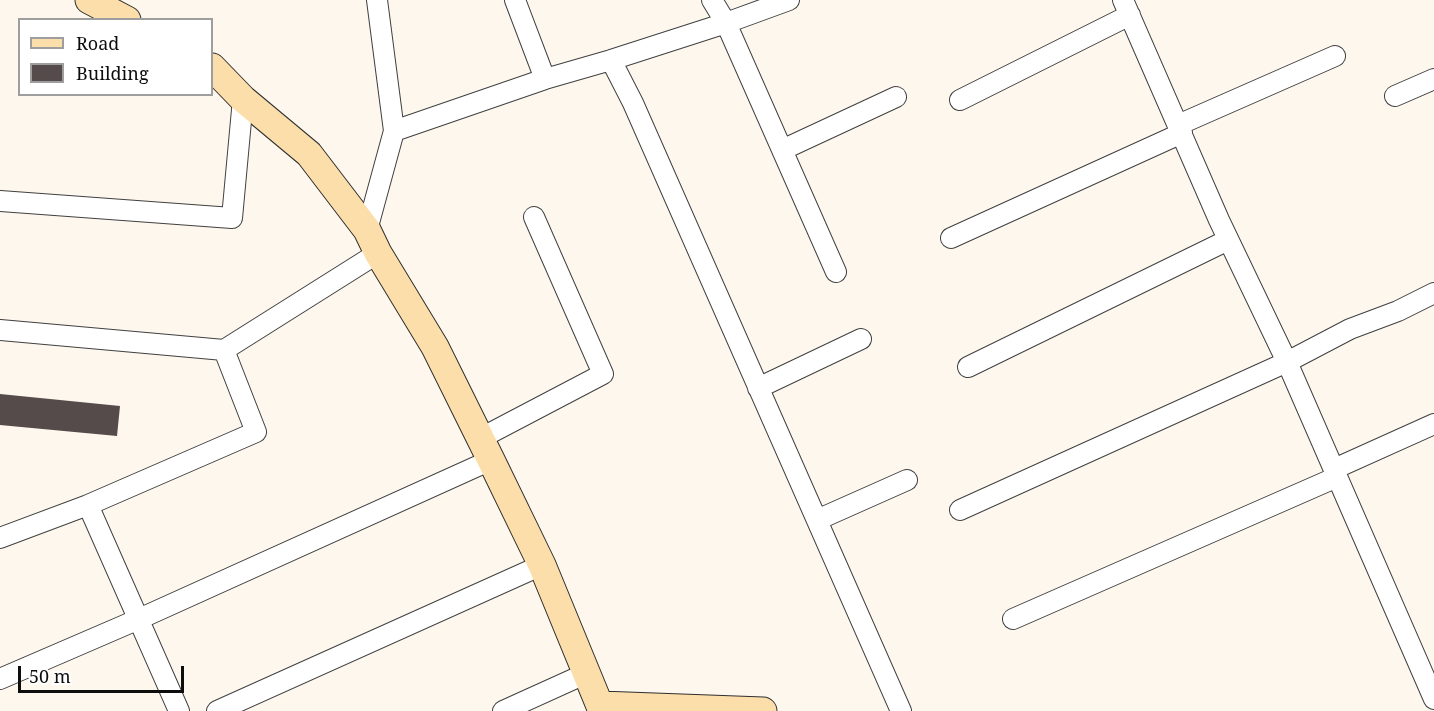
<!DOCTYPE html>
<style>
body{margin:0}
#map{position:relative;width:1434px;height:711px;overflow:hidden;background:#fef7ed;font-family:"Noto Serif",serif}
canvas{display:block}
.legend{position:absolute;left:18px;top:18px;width:195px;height:78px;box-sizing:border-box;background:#fff;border:2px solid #9e9e9e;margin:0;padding:8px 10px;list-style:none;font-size:18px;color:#0d0d0d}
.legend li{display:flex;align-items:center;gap:12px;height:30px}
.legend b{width:30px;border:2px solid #9e9e9e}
.scale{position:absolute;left:18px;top:666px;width:166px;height:27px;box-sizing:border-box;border:3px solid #0d0d0d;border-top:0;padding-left:8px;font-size:18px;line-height:21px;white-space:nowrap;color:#0d0d0d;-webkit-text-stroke:4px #fff;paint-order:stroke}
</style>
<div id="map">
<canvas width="1434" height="711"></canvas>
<ul class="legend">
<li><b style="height:8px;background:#fcdeab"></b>Road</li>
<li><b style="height:16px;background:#554b4a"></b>Building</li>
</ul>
<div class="scale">50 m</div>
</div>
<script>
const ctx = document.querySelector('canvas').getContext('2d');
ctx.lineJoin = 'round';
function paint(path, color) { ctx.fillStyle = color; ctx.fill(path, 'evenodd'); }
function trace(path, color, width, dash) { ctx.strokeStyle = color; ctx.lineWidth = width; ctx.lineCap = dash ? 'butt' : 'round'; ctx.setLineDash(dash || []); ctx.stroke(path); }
paint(new Path2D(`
 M0,394L120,406L117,436L0,425Z`), '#554b4a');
const street = new Path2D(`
 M515,0L545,79
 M712,0L726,23L836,272
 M1123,0L1219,220L1287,362L1434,699
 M611,60L633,103L901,711
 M1395,96L1434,79
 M960,100L1130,15
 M1178,125L1335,56
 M394,131L545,79L611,60L726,23L789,0
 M782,150L896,97
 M0,201L232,218L243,99
 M367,230L394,131L377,0
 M951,238L1182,133
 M0,330L224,350L378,253
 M968,367L1228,240
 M758,388L861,339
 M481,438L603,374L534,217
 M1334,469L1434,424
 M88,505L179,711
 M960,510L1287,362L1350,329L1398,311L1434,293
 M817,520L907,480
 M0,538L88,505L256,432L224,350
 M1013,619L1337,477
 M0,679L139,619L491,460
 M217,711L542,565
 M503,711L587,673`);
const secondary = new Path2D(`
 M89,0L127,20
 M212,67L243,99L309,154L367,230L378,253L435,347L491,460L542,565L602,711
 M600,705L763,711`);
trace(street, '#404040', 22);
trace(secondary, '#2f2f2f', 29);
trace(street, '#fff', 20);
trace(secondary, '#fcdeab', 27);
</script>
